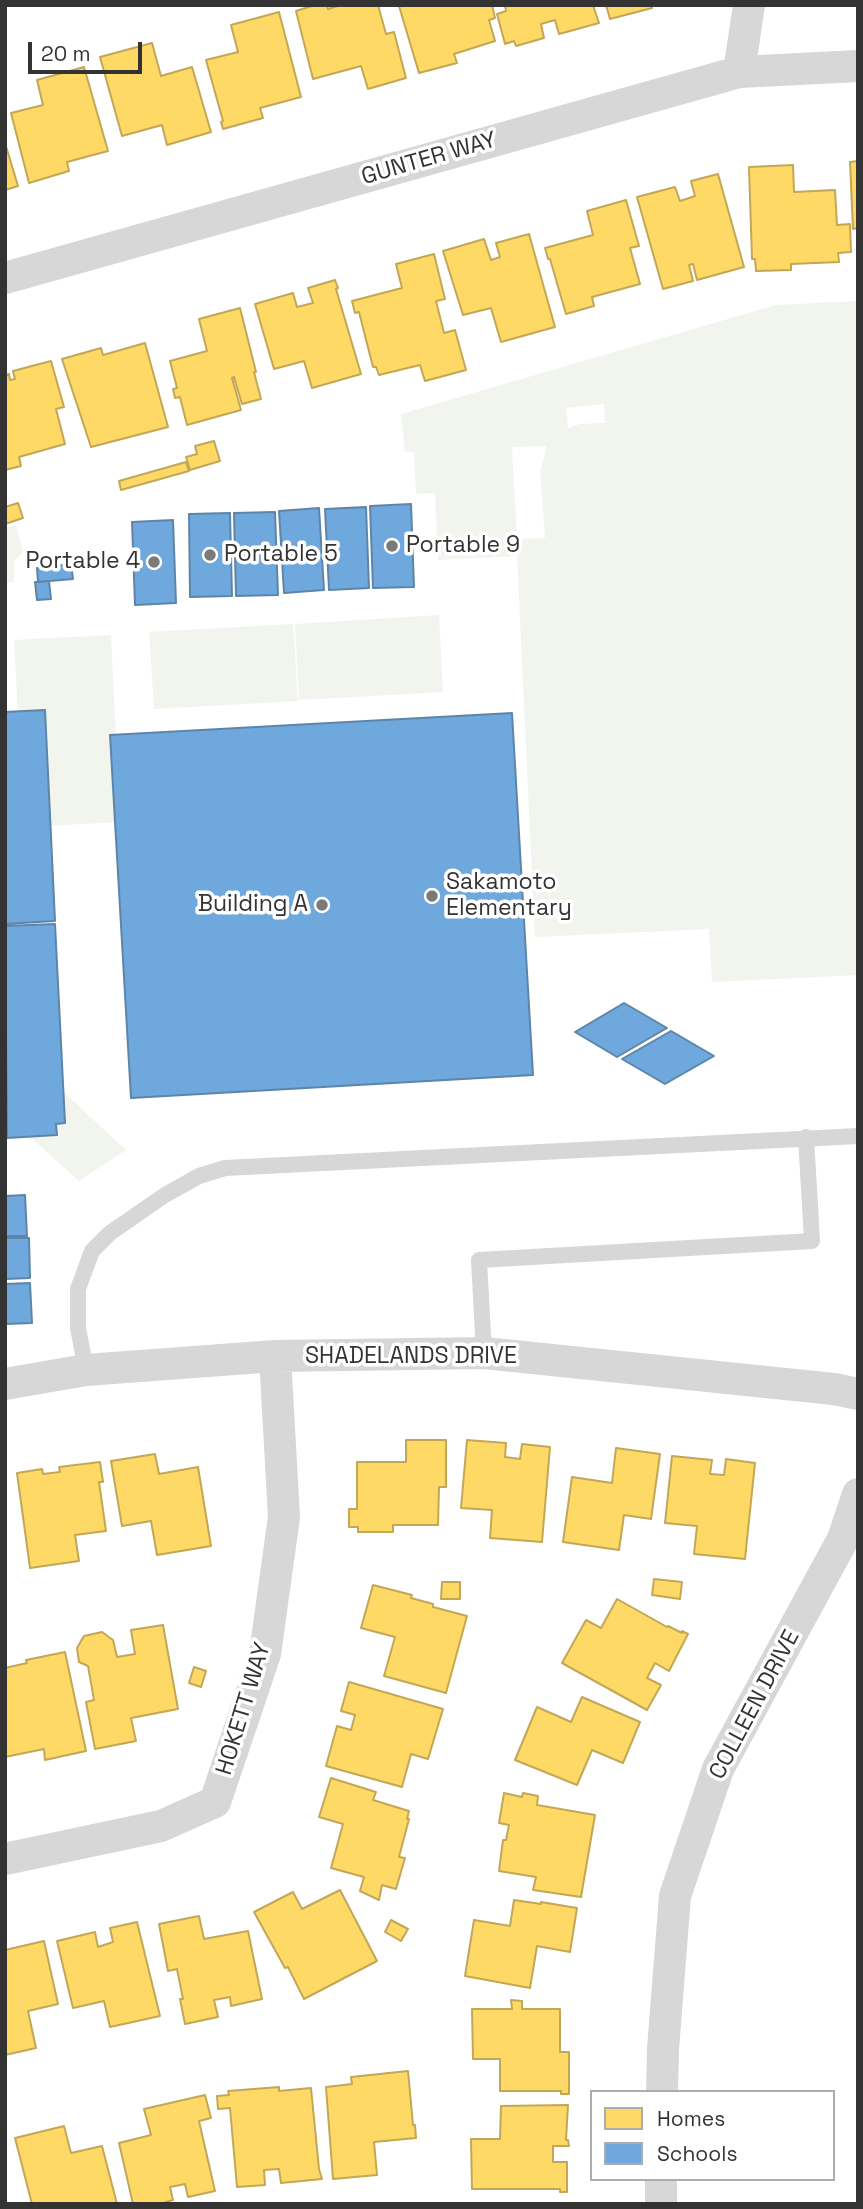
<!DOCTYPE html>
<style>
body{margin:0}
#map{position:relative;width:863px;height:2209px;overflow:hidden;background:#fff;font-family:"Space Grotesk",sans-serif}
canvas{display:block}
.frame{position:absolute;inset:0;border:7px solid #333;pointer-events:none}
.legend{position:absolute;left:590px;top:2090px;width:245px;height:91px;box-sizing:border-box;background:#fff;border:2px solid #adadad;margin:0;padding:9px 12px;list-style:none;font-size:21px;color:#333}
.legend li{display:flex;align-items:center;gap:14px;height:35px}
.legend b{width:35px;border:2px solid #adadad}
.scale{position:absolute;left:28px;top:42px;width:114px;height:32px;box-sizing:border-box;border:4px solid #333;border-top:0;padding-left:9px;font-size:21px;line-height:24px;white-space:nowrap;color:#333;-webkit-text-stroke:5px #fff;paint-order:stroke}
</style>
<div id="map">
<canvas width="863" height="2209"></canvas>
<div class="frame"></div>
<ul class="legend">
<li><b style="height:19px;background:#ffd966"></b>Homes</li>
<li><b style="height:19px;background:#6fa8dc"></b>Schools</li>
</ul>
<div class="scale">20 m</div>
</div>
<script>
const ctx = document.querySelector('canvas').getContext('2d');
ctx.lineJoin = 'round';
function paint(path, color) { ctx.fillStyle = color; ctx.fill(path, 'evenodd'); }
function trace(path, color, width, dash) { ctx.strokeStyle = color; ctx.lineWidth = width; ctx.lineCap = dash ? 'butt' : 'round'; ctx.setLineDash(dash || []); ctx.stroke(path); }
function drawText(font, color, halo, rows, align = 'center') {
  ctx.font = font + ' "Space Grotesk",sans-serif'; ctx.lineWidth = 7; ctx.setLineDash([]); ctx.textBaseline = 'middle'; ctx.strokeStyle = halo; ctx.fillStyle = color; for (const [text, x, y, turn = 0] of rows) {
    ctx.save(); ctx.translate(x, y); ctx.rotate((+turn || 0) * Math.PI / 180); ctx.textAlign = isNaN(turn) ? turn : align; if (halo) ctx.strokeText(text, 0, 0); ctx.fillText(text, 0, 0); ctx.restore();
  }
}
paint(new Path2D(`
 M858,301V975L712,982L709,929L535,937L517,556L438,560L435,493L416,494L414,452H405L401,414L776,305ZM604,404L605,423L580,424L568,428L566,408ZM547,446L540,472L545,538L517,539L512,447Z
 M16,525L23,552L14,561V582L5,583V528Z
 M439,615L443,692L299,700L295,624Z
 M293,624L298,701L154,709L149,632Z
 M111,635L120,822L24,827L14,640Z
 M56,1085L126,1150L79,1181L13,1122Z`), '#f1f5ed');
const homes = new Path2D(`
 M315,5H327L328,9L341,5H378L386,34L394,32L406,78L368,89L361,66L313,79L296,11Z
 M492,5L495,18L489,20L495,41L454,54L457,63L419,73L399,6Z
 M505,5H593L599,23L559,34L555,20L541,24L544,38L516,46L514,41L505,44L497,14L506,11Z
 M606,5H652V8L610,19Z
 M279,12L301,97L260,108L263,118L223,129L221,122L223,121L206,60L238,52L231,25Z
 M152,43L161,76L192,67L211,132L167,145L162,125L122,136L100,57Z
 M84,67L108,151L67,162L69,171L29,183L11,113L43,105L37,80Z
 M5,143L18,186L5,190Z
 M858,161V228L853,229L850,162Z
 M793,165L794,192L835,190L837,225L850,224L851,252L838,253L839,262L791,264V270L756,271L755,259H752L749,167Z
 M718,174L744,267L697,280L693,264L689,265L693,281L663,289L637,197L675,187L680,201L695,196L691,181Z
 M626,200L639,246L630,248L640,284L592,297L594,306L566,314L550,259H548L545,248L593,235L587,211Z
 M529,234L555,327L501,342L491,308L463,315L443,251L484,239L491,260L500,257L496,243Z
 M434,254L445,299L436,301L444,333L455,330L466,370L425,381L420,365L379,375L376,367H373L359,312L355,313L352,301L402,288L396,264Z
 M335,280L338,288L336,289L361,374L312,388L304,361L274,369L255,304L293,293L297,307L313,303L308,288Z
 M240,308L256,372H254L261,399L242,404L234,377L232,378L241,410L187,425L180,397L175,398L173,389L177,388L170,361L207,351L199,319Z
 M145,343L168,427L91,447L62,359L101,348L103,355Z
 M51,361L64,407L56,409L65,444L19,457L21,466L5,470V376L9,374L10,380L15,379L13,371Z
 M214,441L220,461L190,470L186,457L197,454L195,446Z
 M186,462L189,471L121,490L119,481Z
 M18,503L23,518L5,524V507Z
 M406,1440H446V1487H439L438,1525H393V1532H358V1527H349V1509H357V1462H406Z
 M467,1440L506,1443L505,1457L520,1459L522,1444L550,1447L542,1542L490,1538L492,1510L461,1508Z
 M616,1448L660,1454L651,1519L624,1515L619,1550L563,1542L572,1477L612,1483Z
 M155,1454L159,1474L198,1467L211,1546L157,1555L151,1521L122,1526L111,1461Z
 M672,1456L712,1460L710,1474L724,1475L726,1459L755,1463L745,1559L694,1554L697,1526L665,1523Z
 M100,1462L103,1482H99L106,1531L75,1535L79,1561L30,1568L17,1473L42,1469L43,1474L60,1472L59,1467Z
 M654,1579L682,1582L680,1599L652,1595Z
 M442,1582H460V1599H441Z
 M373,1585L412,1595L411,1598L433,1604V1607L467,1616L446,1693L384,1676L395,1637L361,1628Z
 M617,1599L667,1627L668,1626L682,1633V1631L688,1634L669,1671L655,1663L647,1678L661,1685L647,1710L562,1663L586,1620L601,1628Z
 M163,1625L178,1709L131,1718L136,1741L95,1749L86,1702L94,1700L88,1666L79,1662L77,1648L84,1636L102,1632L113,1640L117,1657L135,1654L131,1630Z
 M65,1652L86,1751L45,1760L44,1749L5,1757V1668L27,1663L26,1660Z
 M194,1667L206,1671L201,1687L189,1683Z
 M349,1682L443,1709L428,1759L411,1754L402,1787L326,1766L337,1726L351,1730L355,1715L341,1711Z
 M582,1697L640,1722L623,1763L592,1750L577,1785L515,1760L537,1707L571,1722Z
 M331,1778L376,1792L373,1800L409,1811L407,1819H409L399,1857L405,1858L396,1889L382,1885L379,1900L360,1891L364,1877L331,1868L343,1824L319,1817Z
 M504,1793L522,1797L523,1793L538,1796L537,1805L595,1815L581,1897L533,1890L536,1877L499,1871L503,1840H506L509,1825L499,1823Z
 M340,1890L377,1961L304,1999L288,1967L285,1968L254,1912L293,1892L302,1909Z
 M514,1900L541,1904V1902L577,1908L570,1952L537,1946L530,1988L465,1976L474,1920L510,1926Z
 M199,1916L204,1939L248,1931L262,1999L231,2006L230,1997L214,2000L218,2017L185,2024L180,1999H183L177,1969L168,1971L159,1924Z
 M391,1920L408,1929L401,1941L385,1932Z
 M137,1922L160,2016L110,2027L104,2001L73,2008L57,1941L95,1932L98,1947L113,1942L110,1928Z
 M44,1941L58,2004L28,2011L36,2048L5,2055V1950Z
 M511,2000L522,2001V2009H560V2052H569V2094H561V2091H500V2059H473L472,2009H512Z
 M408,2071L413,2125H415L416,2138L374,2142L377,2175L333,2179L326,2087L352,2084L351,2077Z
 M279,2087V2091L311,2088L319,2169L322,2179L281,2183L279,2169L264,2170L265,2185L237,2187L230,2108L218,2109L217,2096L229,2095L228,2091Z
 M205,2095L211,2118L199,2121L215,2191L188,2197L185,2184L170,2187L173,2200L159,2204H133L119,2143L151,2135L144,2109Z
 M568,2105L566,2140H568L569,2146H553V2162H567V2192H560V2189H472L471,2139H500L501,2106Z
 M64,2126L71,2153L102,2146L117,2204H32L15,2138Z`);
paint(homes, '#ffd966');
trace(homes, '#c2a757', 2);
const schools = new Path2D(`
 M411,504L414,587L373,588L370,506Z
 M366,507L369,588L329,590L325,509Z
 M319,508L324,590L284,593L279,511Z
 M275,512L278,595L236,596L234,513Z
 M230,513L232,596L190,597L189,514Z
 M173,520L176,603L135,605L132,522Z
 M71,564L73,579L38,582L37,568Z
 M49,581L51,599L37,600L35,582Z
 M45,710L55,921L5,924V712Z
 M512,713L533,1075L131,1098L110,735Z
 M55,924L65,1123L56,1124L57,1135L7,1138L5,926Z
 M624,1003L667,1028L617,1057L575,1032Z
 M671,1031L714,1056L665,1084L622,1059Z
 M25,1195L27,1236H5V1196Z
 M5,1238H29L30,1278L5,1279Z
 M30,1283L32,1323L5,1324V1284Z`);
paint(schools, '#6fa8dc');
trace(schools, '#5d85a9', 2);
trace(new Path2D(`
 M484,1353L479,1260L812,1241L806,1137
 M86,1370L78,1328V1289L92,1251L110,1233L165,1195L199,1176L225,1168L858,1136`), '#d7d7d7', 16);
trace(new Path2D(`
 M739,72L749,5
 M5,278L739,72L858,66
 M5,1384L86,1370L275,1356L484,1353L834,1389L858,1394
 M5,1859L161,1826L215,1802L265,1654L284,1517L275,1356
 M662,2092L663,2049L675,1896L718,1769L843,1539L858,1494
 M661,2204V2179`), '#d7d7d7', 32);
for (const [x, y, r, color] of [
 [392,546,7,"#7a7a7a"],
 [210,555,7,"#7a7a7a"],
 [154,562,7,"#7a7a7a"],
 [432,896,7,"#7a7a7a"],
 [322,905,7,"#7a7a7a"]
]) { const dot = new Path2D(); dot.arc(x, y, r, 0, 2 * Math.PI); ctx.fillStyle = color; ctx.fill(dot); trace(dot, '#fff', 2.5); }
drawText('23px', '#333', '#fff', [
 ["GUNTER WAY",429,159,-16],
 ["SHADELANDS DRIVE",411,1357],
 ["COLLEEN DRIVE",755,1705,-62],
 ["HOKETT WAY",244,1709,-73]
]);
drawText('23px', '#333', '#fff', [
 ["Portable 9",406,546],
 ["Portable 5",224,555],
 ["Portable 4",140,562,"right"],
 ["Sakamoto",446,883],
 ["Elementary",446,909],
 ["Building A",308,905,"right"]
], 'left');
</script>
